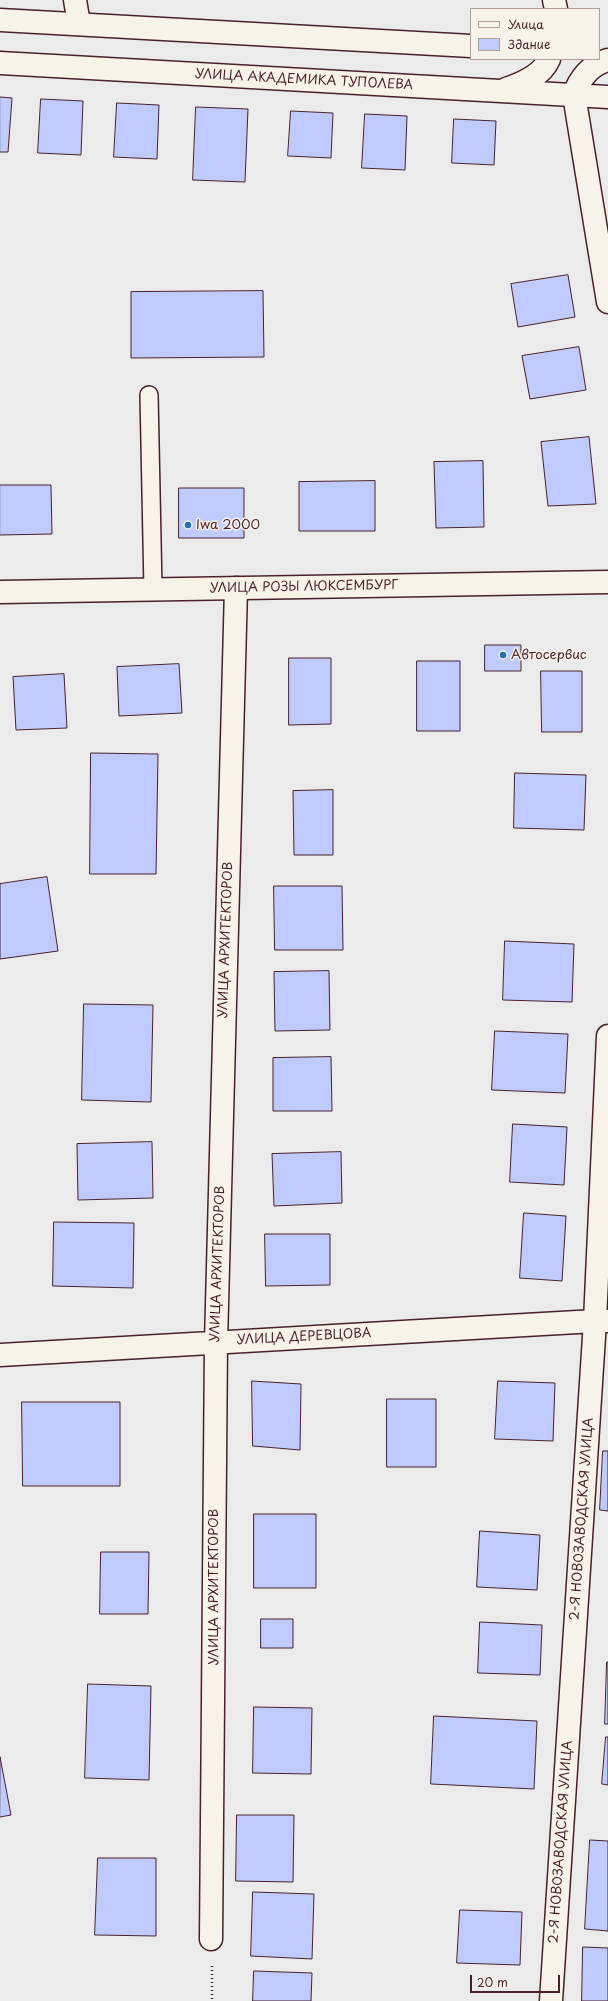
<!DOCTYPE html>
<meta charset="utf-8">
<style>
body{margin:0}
#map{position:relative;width:608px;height:2001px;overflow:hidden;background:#ecebec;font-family:"Playpen Sans",sans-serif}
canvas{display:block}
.legend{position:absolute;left:470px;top:8px;width:130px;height:52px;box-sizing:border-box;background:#f7f3e8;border:1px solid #b29e9c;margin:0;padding:5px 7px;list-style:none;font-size:12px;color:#4a1f2b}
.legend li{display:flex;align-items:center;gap:8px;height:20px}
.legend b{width:20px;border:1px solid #b29e9c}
.scale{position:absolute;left:470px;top:1975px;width:90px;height:18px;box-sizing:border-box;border:2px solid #4a1f2b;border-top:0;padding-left:5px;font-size:12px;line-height:14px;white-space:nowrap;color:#4a1f2b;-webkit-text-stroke:3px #f7f3e8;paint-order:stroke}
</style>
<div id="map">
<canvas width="608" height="2001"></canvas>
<ul class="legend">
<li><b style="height:5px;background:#f7f3e8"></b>Улица</li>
<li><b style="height:11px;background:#becbfc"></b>Здание</li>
</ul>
<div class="scale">20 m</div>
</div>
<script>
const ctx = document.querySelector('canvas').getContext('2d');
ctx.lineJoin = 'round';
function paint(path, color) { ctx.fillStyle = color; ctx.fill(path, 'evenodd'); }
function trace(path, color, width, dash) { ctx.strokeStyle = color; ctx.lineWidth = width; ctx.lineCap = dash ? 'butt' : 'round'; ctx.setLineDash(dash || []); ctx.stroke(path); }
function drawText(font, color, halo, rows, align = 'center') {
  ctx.font = font + ' "Playpen Sans",sans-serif'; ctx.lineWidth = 3; ctx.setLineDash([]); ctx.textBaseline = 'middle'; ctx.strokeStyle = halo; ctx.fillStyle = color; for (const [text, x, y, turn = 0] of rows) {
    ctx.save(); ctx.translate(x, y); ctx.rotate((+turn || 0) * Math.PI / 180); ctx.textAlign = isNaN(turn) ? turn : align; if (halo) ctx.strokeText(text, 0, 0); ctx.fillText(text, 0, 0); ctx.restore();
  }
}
const building = new Path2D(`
 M0,97L12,98L8,152H0Z
 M41,99L83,101L81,155L38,153Z
 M117,103L159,105L157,159L114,157Z
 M196,107L248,109L245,182L193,180Z
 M291,111L333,113L331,158L288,156Z
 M365,114L407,116L405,170L362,168Z
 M454,119L496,121L494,165L452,163Z
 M568,275L575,317L518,327L511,284Z
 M263,291L264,357L131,358V292Z
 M579,347L586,390L530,399L522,356Z
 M589,437L596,504L548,506L541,442Z
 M483,461L484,527L436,528L434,462Z
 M375,481V531H299V482Z
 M0,485H51L52,534L0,535Z
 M179,488H244V538H179Z
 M485,645H521V671H485Z
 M289,658H331V724L289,725Z
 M417,661H460V731H417Z
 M179,664L182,713L119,716L117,667Z
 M541,671H582V732H542Z
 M64,674L67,728L16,730L13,677Z
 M91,753L158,754L156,874H90Z
 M515,773L586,775L584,830L514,828Z
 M333,790V855H294L293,791Z
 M47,877L58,951L0,959V884Z
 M274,886H342L343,950H275Z
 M505,941L574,944L572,1002L503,1000Z
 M329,971L330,1030L275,1031L274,972Z
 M84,1004L153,1005L151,1102L82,1100Z
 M495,1031L568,1034L565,1093L492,1090Z
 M331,1057L332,1111H273V1058Z
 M513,1124L567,1127L564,1185L510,1182Z
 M152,1142L153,1198L78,1200L77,1144Z
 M341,1152L342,1203L274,1206L272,1154Z
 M524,1213L566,1216L562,1281L520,1278Z
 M54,1222L134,1223L133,1288L53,1286Z
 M265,1234H330V1285L266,1286Z
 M252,1381L301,1384L300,1450L253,1446Z
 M498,1381L555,1383L553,1441L495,1439Z
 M387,1399H436V1467H387Z
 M22,1402H120V1486H23Z
 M603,1451H608V1511L600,1510Z
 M254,1514H316V1588H254Z
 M480,1531L540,1535L537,1590L477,1587Z
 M101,1552H149L148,1614H100Z
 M261,1619H293V1648H261Z
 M480,1622L542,1625L540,1675L478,1673Z
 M607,1662H608V1724H605Z
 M88,1684L151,1686L149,1780L85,1778Z
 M254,1707L312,1708L311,1774L253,1773Z
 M434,1716L537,1721L534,1789L431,1784Z
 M606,1737H608V1785L602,1784Z
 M0,1757L11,1815L0,1817Z
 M237,1815H294L293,1882L236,1881Z
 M590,1840L608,1841V1931L585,1929Z
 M98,1858H156V1936L95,1935Z
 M253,1892L314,1894L312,1959L251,1956Z
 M460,1910L522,1912L520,1965L457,1963Z
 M583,1947L608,1948V2001H582Z
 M254,1971L312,1973L311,2001H253Z`);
paint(building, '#becbfc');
trace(building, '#4a1f2b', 1);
const service = new Path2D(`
 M149,395L153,589`);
const minor = new Path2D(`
 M75,0L79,24
 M554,0L556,9
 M574,95L608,302
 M0,1355L595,1321H608
 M211,1939L216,1342L236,588
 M551,2001L595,1321L608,1036`);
const tertiary = new Path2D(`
 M0,592L608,582`);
const primary = new Path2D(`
 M0,20L471,46
 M0,63L608,97
 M506,89C521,84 542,76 549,59
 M574,95C579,79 591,64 608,60`);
trace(service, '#4a1f2b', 20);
trace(minor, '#4a1f2b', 25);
trace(tertiary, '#4a1f2b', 25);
trace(primary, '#4a1f2b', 25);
trace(new Path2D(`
 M212,1966V2001`), '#4a1f2b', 2.5, [1, 3]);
trace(service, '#f7f3e8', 17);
trace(minor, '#f7f3e8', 22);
trace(tertiary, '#f7f3e8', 22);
trace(primary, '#f7f3e8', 22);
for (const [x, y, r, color] of [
 [188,525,4,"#1f6fb2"],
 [503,655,4,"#1f6fb2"]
]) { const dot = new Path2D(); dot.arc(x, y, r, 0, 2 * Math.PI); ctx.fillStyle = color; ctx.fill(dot); trace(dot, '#f7f3e8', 1.5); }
drawText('13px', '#4a1f2b', '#f7f3e8', [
 ["УЛИЦА АКАДЕМИКА ТУПОЛЕВА",304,80,3],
 ["УЛИЦА РОЗЫ ЛЮКСЕМБУРГ",304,587,-1],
 ["УЛИЦА АРХИТЕКТОРОВ",226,940,-88],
 ["УЛИЦА АРХИТЕКТОРОВ",218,1264,-88],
 ["УЛИЦА ДЕРЕВЦОВА",304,1337,-3],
 ["2-Я НОВОЗАВОДСКАЯ УЛИЦА",582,1519,-86],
 ["УЛИЦА АРХИТЕКТОРОВ",214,1587,-90],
 ["2-Я НОВОЗАВОДСКАЯ УЛИЦА",561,1842,-86]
]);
drawText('13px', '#4a1f2b', '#f7f3e8', [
 ["Iwa 2000",196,525],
 ["Автосервис",511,655]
], 'left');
</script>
